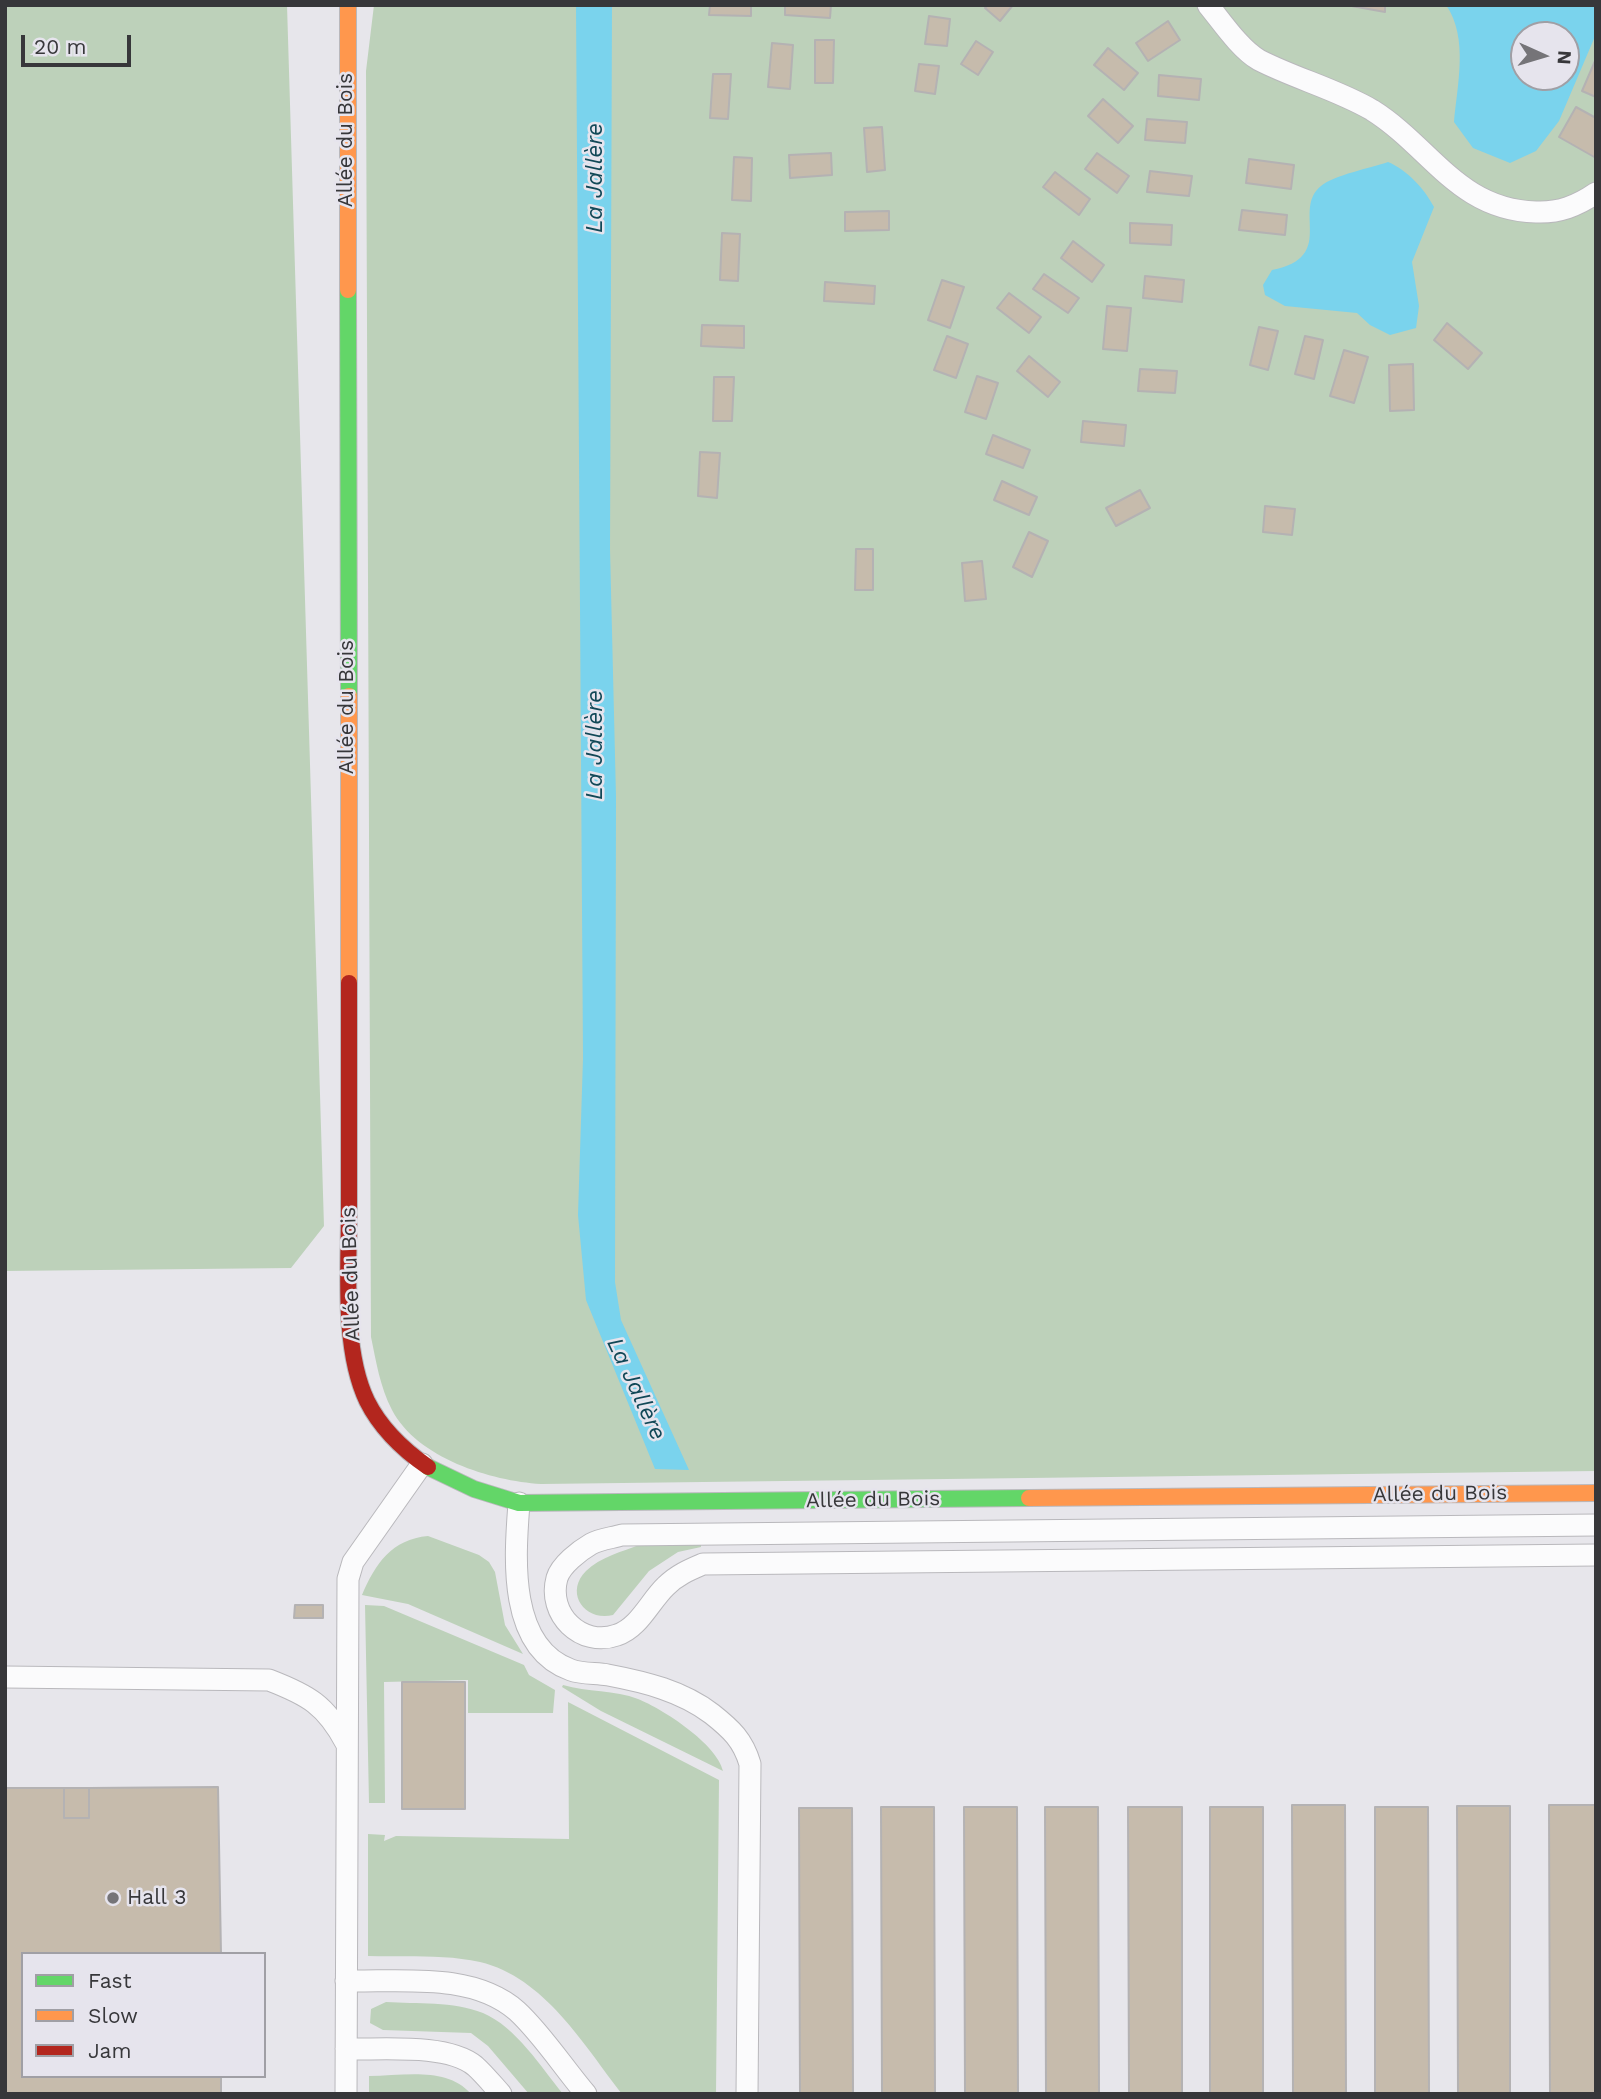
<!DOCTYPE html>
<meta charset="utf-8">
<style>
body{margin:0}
#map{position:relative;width:1601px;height:2099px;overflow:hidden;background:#e7e6eb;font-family:"Work Sans",sans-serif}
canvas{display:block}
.frame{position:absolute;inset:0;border:7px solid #37373a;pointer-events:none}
.legend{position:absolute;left:21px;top:1952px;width:245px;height:126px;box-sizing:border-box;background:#e6e4ed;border:2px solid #a09fa5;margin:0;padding:9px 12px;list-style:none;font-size:21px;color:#37373a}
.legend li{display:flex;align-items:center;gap:14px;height:35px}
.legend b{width:35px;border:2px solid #a09fa5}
.north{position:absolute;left:1510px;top:21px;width:70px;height:70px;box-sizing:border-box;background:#e6e4ed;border:2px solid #a09fa5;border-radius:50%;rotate:94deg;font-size:19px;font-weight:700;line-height:28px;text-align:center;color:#37373a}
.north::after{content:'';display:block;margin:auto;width:24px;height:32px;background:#757478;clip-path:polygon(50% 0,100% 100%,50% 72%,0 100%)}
.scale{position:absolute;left:21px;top:35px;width:110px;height:32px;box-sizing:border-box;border:4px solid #37373a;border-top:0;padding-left:9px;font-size:21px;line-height:24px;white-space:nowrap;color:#37373a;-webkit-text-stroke:5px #e6e4ed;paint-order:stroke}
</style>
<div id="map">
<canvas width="1601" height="2099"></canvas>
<div class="frame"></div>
<ul class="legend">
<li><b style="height:9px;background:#63d668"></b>Fast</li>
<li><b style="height:9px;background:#ff974d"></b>Slow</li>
<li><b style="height:9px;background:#b3261e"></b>Jam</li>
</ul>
<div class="north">N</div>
<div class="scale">20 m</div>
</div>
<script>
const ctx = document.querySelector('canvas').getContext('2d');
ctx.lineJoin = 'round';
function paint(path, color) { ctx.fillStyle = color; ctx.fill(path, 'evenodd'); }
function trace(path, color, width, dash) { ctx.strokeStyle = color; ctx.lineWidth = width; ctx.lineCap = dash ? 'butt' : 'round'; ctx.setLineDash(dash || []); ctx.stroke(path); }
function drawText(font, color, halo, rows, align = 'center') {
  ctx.font = font + ' "Work Sans",sans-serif'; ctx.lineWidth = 5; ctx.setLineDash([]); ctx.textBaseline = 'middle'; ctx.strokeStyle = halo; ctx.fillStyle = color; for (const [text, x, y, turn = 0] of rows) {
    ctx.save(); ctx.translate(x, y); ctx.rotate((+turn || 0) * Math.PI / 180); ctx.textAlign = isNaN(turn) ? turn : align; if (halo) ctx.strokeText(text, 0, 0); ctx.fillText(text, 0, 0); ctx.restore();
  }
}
paint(new Path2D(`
 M5,5H287L324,1226L291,1268L5,1271Z
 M374,5H1596V1471L541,1484C491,1481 417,1458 392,1410C380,1387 376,1361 371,1337L366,71ZM1524,35H1566V77H1524Z
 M428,1536L479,1555L489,1562L495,1572L505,1625L523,1654L408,1604L362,1595C375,1564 392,1539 428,1536Z
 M641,1544H701V1547L678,1552L649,1571L613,1615C585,1622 564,1593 586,1571C600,1557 622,1552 641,1544Z
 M365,1605L384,1606L524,1665L529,1675L555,1690L553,1713H468V1680L384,1682L385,1803H369Z
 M563,1685C587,1692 615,1690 638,1699C663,1709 717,1744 723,1771L601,1711L562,1687Z
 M568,1702L719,1780L716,2094H622C584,2045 544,1977 480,1962C444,1954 405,1957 368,1956V1834L385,1835L384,1841L396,1836L569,1839Z
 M386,2002C417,2004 453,2001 483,2013C516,2027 541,2067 563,2094H529L488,2046L471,2033L383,2030L370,2023L371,2009Z
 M369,2076C403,2076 447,2066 471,2094H369Z`), '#bdd1ba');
paint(new Path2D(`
 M576,5H612L610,549L616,797L615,1282L621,1320L689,1470L655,1469L586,1300L578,1215L583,1058Z
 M1446,5H1596V34L1559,121L1536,151L1510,163L1473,148L1454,122C1457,86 1469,38 1446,5ZM1524,35H1566V77H1524Z
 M1388,162C1407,170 1424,188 1434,207L1412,262L1419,306L1416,328L1390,335L1370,325L1357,313L1285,306L1265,295L1263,285L1272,270C1338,257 1291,210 1321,186C1334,175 1371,168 1388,162Z`), '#7ad3ed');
const building = new Path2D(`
 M710,5H751V16L709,15Z
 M785,5H831L830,18L785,15Z
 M988,5H1013L1000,21L985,8Z
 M1346,5H1385V12Z
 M929,16L950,19L947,46L925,44Z
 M1168,21L1180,40L1148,61L1136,43Z
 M815,40H834L833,83H815Z
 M976,41L993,52L978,75L961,64Z
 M772,43L793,45L790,89L768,87Z
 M1108,48L1138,73L1124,90L1094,65Z
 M1595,61H1596V97L1582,91Z
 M919,64L939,66L935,94L915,91Z
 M713,74H731L728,119L710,118Z
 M1159,75L1201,79L1199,100L1158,96Z
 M1103,99L1133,126L1118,143L1088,116Z
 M1576,107L1596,118V158L1559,137Z
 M1147,119L1187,122L1185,143L1145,140Z
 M882,127L885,170L867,172L864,128Z
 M831,153L832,175L790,178L789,155Z
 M1097,153L1129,176L1117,193L1085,169Z
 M734,157L752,158L751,201L732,200Z
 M1249,159L1294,165L1291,189L1246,183Z
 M1150,171L1192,176L1189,196L1147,192Z
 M1055,172L1090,199L1079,215L1043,187Z
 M1242,210L1287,215L1285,235L1239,230Z
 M889,211V230L845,231V212Z
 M1130,223L1172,225L1171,245L1130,243Z
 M722,233L740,234L738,281L720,280Z
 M1073,241L1104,265L1092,282L1061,258Z
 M1044,274L1079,298L1068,313L1033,289Z
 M1145,276L1184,280L1182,302L1143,298Z
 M942,280L964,287L950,328L928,320Z
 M825,282L875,286L874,304L824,301Z
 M1009,293L1041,317L1029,333L997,308Z
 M1107,306L1131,308L1127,351L1103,349Z
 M1447,323L1482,353L1468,369L1434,340Z
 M702,325L744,326V348L701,346Z
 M1259,327L1278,331L1268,370L1250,365Z
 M947,336L968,344L956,378L934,370Z
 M1305,336L1323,340L1314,379L1295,374Z
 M1344,350L1368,357L1354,403L1330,396Z
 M1029,356L1060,382L1048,397L1017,371Z
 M1413,364L1414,410L1390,411L1389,365Z
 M1140,369L1177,371L1175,393L1138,391Z
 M977,376L998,383L986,419L965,412Z
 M714,377H734L732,421H713Z
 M1083,421L1126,425L1124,446L1081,442Z
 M993,435L1030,450L1023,468L986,454Z
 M700,452L720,453L717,498L698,496Z
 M1002,481L1037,497L1029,515L994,500Z
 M1140,490L1150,508L1116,526L1106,508Z
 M1265,506L1295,509L1292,535L1263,532Z
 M1029,532L1048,541L1032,577L1013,567Z
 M856,549H873V590H855Z
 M982,561L986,599L965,601L962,563Z
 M295,1605H323V1618H294Z
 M402,1682H465V1809H402Z
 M218,1787L221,1954H23V2076H221V2094H5V1788H64V1818H89V1788Z
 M64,1788H89V1818H64Z
 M1292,1805H1345L1346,2094H1293Z
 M1549,1805H1596V2094H1550Z
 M1457,1806H1510V2094H1458Z
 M881,1807H934L935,2094H882Z
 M964,1807H1017L1018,2094H965Z
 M1045,1807H1098L1099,2094H1046Z
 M1128,1807H1182V2094H1129Z
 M1210,1807H1263V2094H1210Z
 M1375,1807H1428L1429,2094H1375Z
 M799,1808H852L853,2094H800Z`);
paint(building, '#c6bbac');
trace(building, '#b4b2b3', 2);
const lane = new Path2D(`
 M1208,5C1222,22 1240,49 1259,60C1296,79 1336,89 1372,110C1431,147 1458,210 1536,212C1559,213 1577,206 1596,193
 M519,1503C515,1556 507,1647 571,1670C582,1674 596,1673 608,1675C645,1682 682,1691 712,1714C731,1729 743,1740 750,1764L747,2094
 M1596,1525L622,1535C612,1538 600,1539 591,1544C579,1551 561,1565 557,1578C547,1614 581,1648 617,1635C639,1628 650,1601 666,1586C677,1575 689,1570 703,1564L1596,1555
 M5,1677L269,1680C308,1695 326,1705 346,1743
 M346,1981C401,1982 473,1972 517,2011C542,2034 563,2067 586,2094
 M346,2049C381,2050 447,2043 475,2066C484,2074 492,2084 501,2094
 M346,2094L348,1579L353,1562L422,1464`);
const fast = new Path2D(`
 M348,290L349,696
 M428,1467L474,1489L519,1503L1029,1498`);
const slow = new Path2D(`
 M348,5V290
 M349,696V983
 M1029,1498L1596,1493`);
const jam = new Path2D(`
 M349,983C349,1060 349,1136 349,1212C349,1269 342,1349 367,1401C381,1429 402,1449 428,1467`);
trace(lane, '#b9b8bc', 23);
trace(fast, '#b9b8bc', 18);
trace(slow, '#b9b8bc', 18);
trace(jam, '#b9b8bc', 18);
trace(lane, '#fbfbfc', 21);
trace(fast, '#63d668', 16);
trace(slow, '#ff974d', 16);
trace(jam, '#b3261e', 16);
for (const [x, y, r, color] of [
 [113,1898,7,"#757478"]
]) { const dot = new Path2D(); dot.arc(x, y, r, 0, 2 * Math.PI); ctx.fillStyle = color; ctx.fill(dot); trace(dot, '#e6e4ed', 2.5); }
drawText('21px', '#37373a', '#e6e4ed', [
 ["Allée du Bois",346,140,-90],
 ["Allée du Bois",347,707,-90],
 ["Allée du Bois",351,1274,-92],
 ["Allée du Bois",1440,1494,-1],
 ["Allée du Bois",873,1500,-1]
]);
drawText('21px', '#37373a', '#e6e4ed', [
 ["Hall 3",127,1898]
], 'left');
drawText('italic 23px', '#114857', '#e6e4ed', [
 ["La Jallère",595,178,-90],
 ["La Jallère",595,745,-90],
 ["La Jallère",636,1389,65]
]);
</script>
